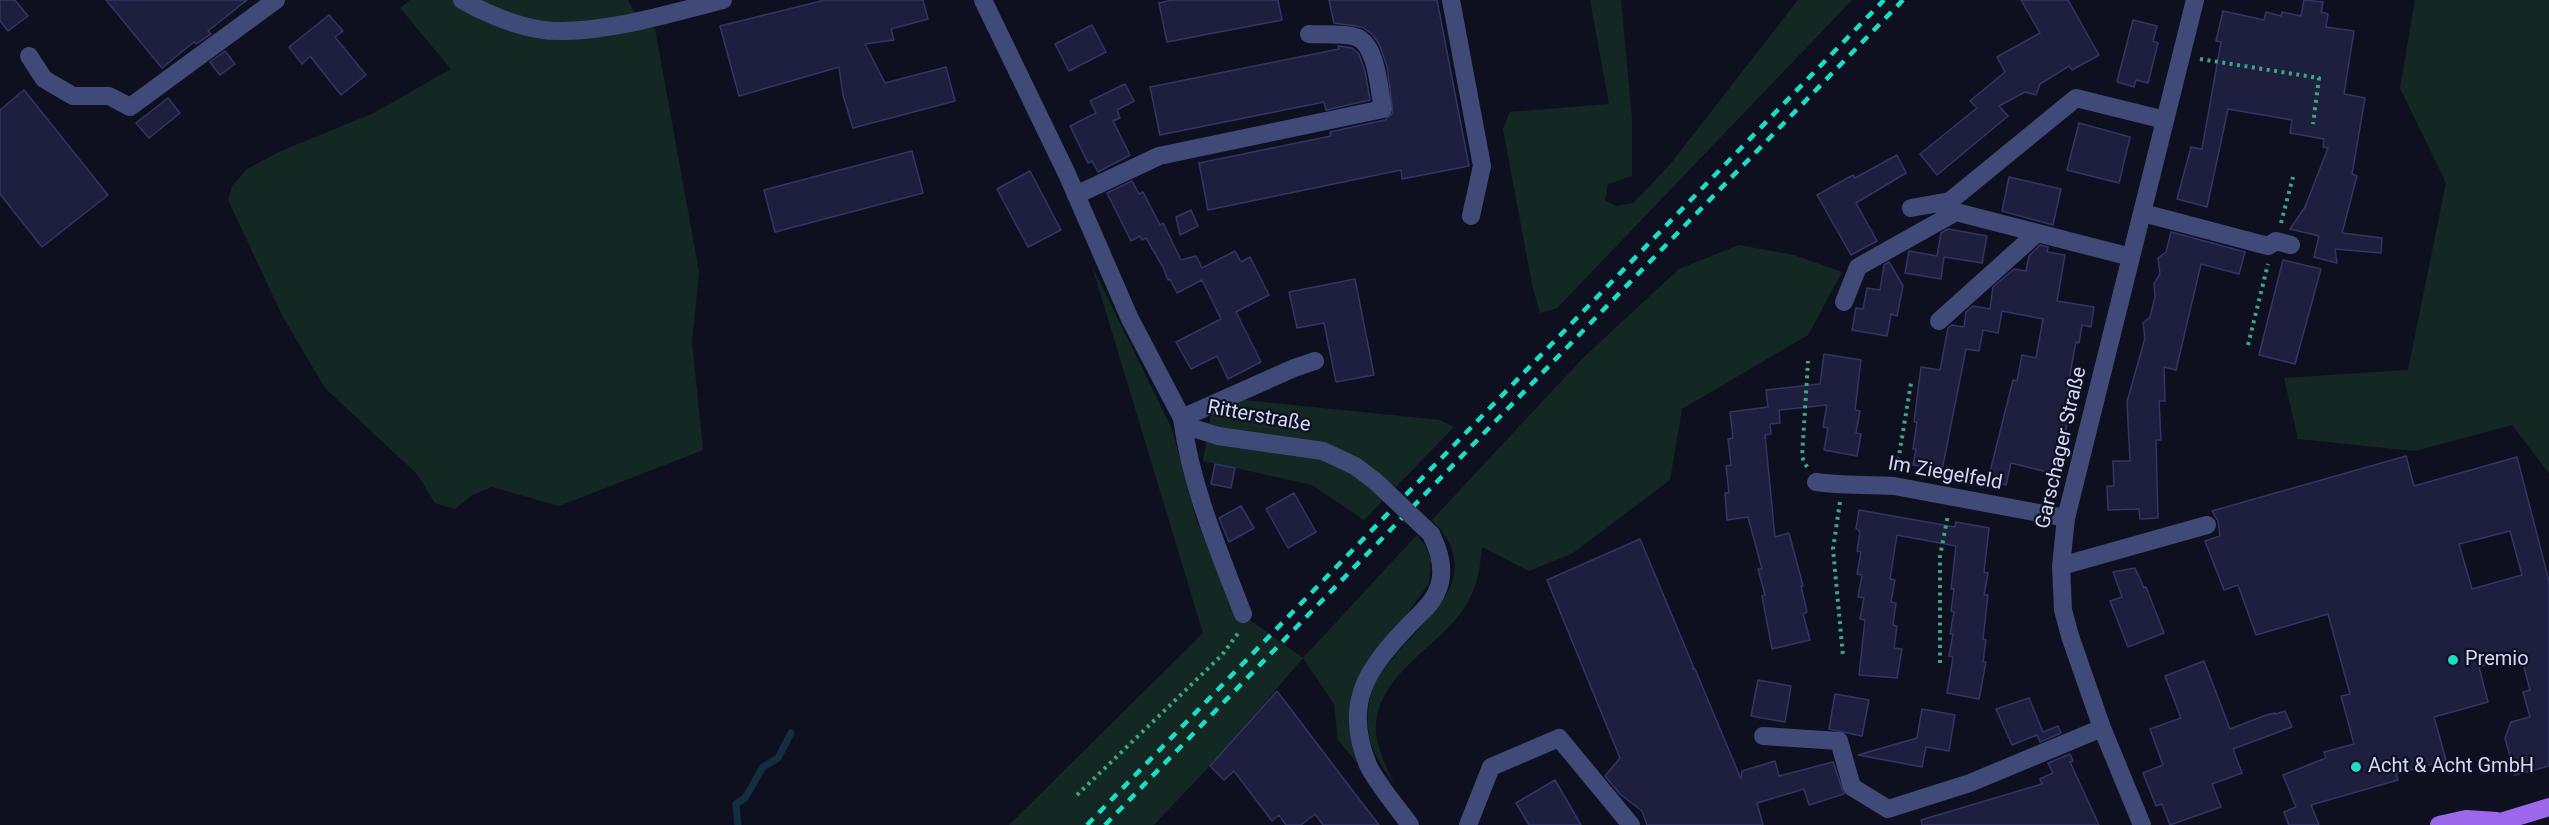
<!DOCTYPE html>
<meta charset="utf-8">
<style>
body{margin:0}
canvas{display:block;background:#0f101f}
</style>
<canvas width="2549" height="825"></canvas>
<script>
const ctx = document.querySelector('canvas').getContext('2d');
ctx.lineJoin = 'round';
function paint(path, color) { ctx.fillStyle = color; ctx.fill(path, 'evenodd'); }
function trace(path, color, width, dash) { ctx.strokeStyle = color; ctx.lineWidth = width; ctx.lineCap = dash ? 'butt' : 'round'; ctx.setLineDash(dash || []); ctx.stroke(path); }
function drawText(font, color, halo, rows, align = 'center') {
  ctx.font = font + ' Roboto,sans-serif'; ctx.lineWidth = 4.5; ctx.setLineDash([]); ctx.textBaseline = 'middle'; ctx.strokeStyle = halo; ctx.fillStyle = color; for (const [text, x, y, turn = 0] of rows) {
    ctx.save(); ctx.translate(x, y); ctx.rotate((+turn || 0) * Math.PI / 180); ctx.textAlign = isNaN(turn) ? turn : align; if (halo) ctx.strokeText(text, 0, 0); ctx.fillText(text, 0, 0); ctx.restore();
  }
}
paint(new Path2D(`
 M410,0H628L633,10L655,29L699,272L692,342L703,450L559,506L492,487L472,495L455,509L435,503L417,474L325,388L283,317L228,200L232,186L247,169L281,151L374,113L451,69L400,8Z
 M1590,0H1621L1632,119V176L1608,184L1605,200L1616,206L1633,203L1648,188L1672,162L1798,0H1852L1557,308L1540,313L1532,284L1503,129L1510,112L1609,104Z
 M2415,0H2549V473L2512,425L2415,451L2298,439L2284,378L2408,370L2446,183L2400,88Z
 M1739,245L1794,255L1842,272L1808,335L1682,409L1670,480L1573,553L1529,571L1482,547C1480,566 1478,583 1469,600C1445,645 1382,668 1376,723C1374,744 1386,765 1394,784C1385,770 1374,756 1370,740C1367,725 1367,708 1371,694C1391,633 1502,591 1432,520L1582,359L1679,269Z
 M1092,266L1172,429L1196,519L1234,609L1303,658L1417,535L1426,547L1431,561L1429,583L1409,611L1367,660L1351,695L1349,726L1358,764L1338,740L1334,704L1303,658L1217,758L1154,825H1009L1203,633Z
 M1214,397L1440,420L1454,427L1364,520L1312,485L1203,461Z`), '#132823');
trace(new Path2D(`
 M738,825L736,804L745,798L763,767L778,758L791,733`), '#132e3f', 7);
const building = new Path2D(`
 M0,0H15L28,16L8,31L0,21Z
 M106,0H247L208,31L211,34L196,44L194,42L162,68Z
 M825,0H923L928,19L891,29L894,40L865,44L885,83L946,67L955,101L853,128L843,95L839,67L739,96L720,26Z
 M1172,0H1278L1282,20L1167,42L1159,3Z
 M1329,0H1437L1469,166L1402,179L1401,170L1208,210L1199,163L1331,136L1330,132L1385,120L1393,113L1387,66L1379,44L1372,34L1362,27L1334,23Z
 M2021,0H2068L2099,55L2072,70L2069,66L2040,84L2036,95L2025,92L1999,106L2008,116L1937,175L1920,154L1977,108L1970,101L2005,72L1997,57L2040,33Z
 M2304,0L2323,2L2321,12L2328,14L2326,27L2354,31L2344,94L2365,98L2352,174L2357,176L2342,233L2382,238L2381,253L2335,249L2337,263L2314,257L2319,236L2290,229L2305,207L2328,148L2323,147L2324,139L2290,133L2292,120L2228,109L2207,207L2177,199L2191,147L2202,149L2221,42L2216,41L2223,11L2264,20L2266,12L2281,16L2282,12L2301,16Z
 M329,15L343,31L335,37L366,75L341,95L310,56L302,64L289,47Z
 M2133,20L2157,26L2153,41L2158,43L2148,83L2136,80L2134,87L2117,82Z
 M1092,25L1106,52L1069,71L1055,44Z
 M1338,46L1352,48L1359,54L1365,71L1370,100L1326,110L1324,102L1160,135L1150,87L1339,49Z
 M225,51L235,64L220,75L210,62Z
 M1125,84L1134,101L1117,110L1120,118L1113,121L1130,155L1098,172L1092,161L1088,163L1070,126L1096,113L1090,101Z
 M24,90L108,195L42,247L0,194V110Z
 M168,98L180,113L149,138L136,123Z
 M2079,123L2130,137L2119,183L2067,170Z
 M912,151L923,193L775,232L764,190Z
 M1897,155L1906,173L1856,203L1877,241L1851,255L1817,195L1853,175L1855,178Z
 M1030,171L1061,230L1028,247L997,189Z
 M2009,177L2061,189L2053,225L2002,211Z
 M1132,181L1139,194L1143,192L1160,225L1163,223L1181,260L1196,256L1202,268L1235,251L1241,262L1250,257L1269,295L1236,312L1261,362L1228,379L1217,356L1191,369L1176,342L1221,319L1202,280L1177,293L1170,279L1168,280L1163,267L1146,238L1142,240L1140,236L1131,241L1107,193Z
 M1191,210L1198,226L1180,235L1176,217Z
 M1948,229L1987,236L1982,263L1944,257L1941,279L1905,273L1909,251L1937,256L1941,233Z
 M2171,232L2245,252L2239,274L2201,264L2176,370L2164,367L2165,401H2159L2161,440H2156L2158,518L2140,519L2139,509L2108,510L2107,486H2114L2113,461H2130L2127,402L2145,338L2143,323L2150,317L2155,297L2154,284L2160,274L2158,258L2166,252Z
 M2040,245L2048,247L2047,252L2065,255L2057,301L2094,307L2091,327L2082,325L2079,343L2076,342L2067,390L2075,392L2055,474L2011,463L2006,485L1988,480L2013,380L2017,381L2022,355L2036,358L2043,319L2002,311L1998,333L1983,330L1979,351L1966,349L1942,470L1913,465L1916,449H1913L1917,422H1914L1921,367L1940,370L1948,328L1952,325L1964,327L1966,312L1973,306L1990,309L1993,287L2014,269L2026,271L2029,256Z
 M2283,260L2321,269L2295,364L2259,355Z
 M1889,262L1903,286L1897,316L1891,314L1887,336L1852,330L1856,308L1863,309L1867,288L1880,290L1884,265Z
 M1355,279L1374,375L1336,382L1324,323L1297,328L1289,292Z
 M1824,354L1861,360L1855,410L1860,411L1856,433L1861,434L1857,456L1824,450L1828,428L1823,427L1827,405L1779,410L1780,423L1770,424L1771,434L1765,435L1775,537L1789,533L1803,586H1801L1807,612L1803,614L1810,640L1772,649L1762,596L1765,595L1758,569H1762L1748,517L1727,520L1725,493H1729L1726,466L1731,465L1728,439L1733,438L1730,412L1768,407L1766,390L1820,384Z
 M2406,456L2414,486L2517,457L2549,581V766L2515,775L2505,738L2511,722L2530,717L2523,692L2530,690L2521,656L2479,667L2488,702L2434,717L2446,760L2396,774L2398,780L2311,805L2319,825H2289L2284,812L2296,807L2283,775L2326,758L2324,752L2354,744L2341,696L2350,694L2328,614L2256,635L2238,585L2224,590L2205,541L2220,536L2218,521L2212,511ZM2510,531L2522,575L2472,589L2459,544Z
 M1215,464L1235,468L1231,488L1211,484Z
 M1294,493L1316,532L1288,548L1266,509Z
 M1241,506L1254,528L1229,542L1219,518Z
 M1859,510L1955,527L1956,522L1989,528L1984,572L1988,573L1984,595H1988L1983,639L1986,640L1983,662H1986L1979,699L1947,693L1953,657L1949,656L1953,634H1950L1954,612L1951,611L1954,589H1951L1956,546L1897,535L1890,579L1895,580L1891,602L1896,603L1893,625L1897,626L1894,648L1902,649L1897,678L1859,675L1865,620L1860,619L1864,598L1858,597L1862,575L1857,574L1861,552L1857,551L1860,532L1856,528Z
 M1640,539L1694,668L1692,669H1695L1741,779L1742,771L1775,761L1779,776L1833,762L1844,794L1809,805L1804,789L1757,803L1763,825H1647L1642,811L1620,794L1605,776L1620,758L1547,580Z
 M2135,568L2144,588L2146,587L2164,633L2128,647L2110,601L2122,597L2113,572Z
 M2204,661L2230,729L2266,715L2275,713L2276,714L2285,711L2292,727L2233,749L2242,773L2212,784L2221,807L2170,825L2162,804L2156,806L2143,773L2163,765L2150,729L2181,718L2165,676Z
 M1758,680L1791,686L1785,722L1751,716Z
 M1277,691L1359,799L1379,825H1323L1315,814L1301,825H1286L1279,815L1272,821L1234,771L1224,780L1210,766Z
 M1835,694L1869,700L1862,736L1829,729Z
 M2029,698L2043,732L2058,726L2061,733L2040,742L2037,735L2012,745L1996,709Z
 M1922,709L1955,715L1949,751L1926,747L1922,767L1858,755L1917,738Z
 M2070,754L2073,761L2070,762L2099,825H1922L1921,820L2042,784L2040,779L2053,773L2048,763Z
 M1555,780L1581,825H1529L1516,803Z`);
paint(building, '#1e1e3e');
trace(building, '#333467', 1.5);
trace(new Path2D(`
 M2200,59L2319,78L2313,124
 M2281,223L2293,177
 M2248,345L2268,264
 M1807,467L1802,457L1808,361
 M1897,468L1911,383
 M1840,502L1833,549L1843,656
 M1940,663V556L1948,515
 M1077,795L1222,655L1239,632`), '#3ca487', 4, [3, 4.5]);
trace(new Path2D(`
 M462,0C491,16 529,32 563,31C617,30 671,13 723,0
 M983,0L1067,174L1130,319L1182,418L1193,428L1218,436L1323,451L1355,466L1375,481
 M1451,0L1482,166L1471,216
 M29,56L44,79L73,96H109L130,107L276,0
 M1076,195L1159,156L1383,109C1379,90 1377,44 1356,37C1343,33 1323,35 1309,34
 M1911,208L1950,201L2076,98L2165,120
 M2143,213L2268,246L2276,241L2291,245
 M1844,302L1858,267L1956,212L2131,257
 M1939,321L2037,233
 M1816,482C1842,486 1868,484 1894,486L2066,518
 M2061,566L2207,525
 M1243,614C1218,549 1191,487 1182,418L1294,368L1315,361
 M1763,736L1839,741L1852,787L1888,809L1970,783L2102,728
 M1410,825C1398,808 1377,784 1368,765C1343,704 1366,670 1408,626C1417,616 1432,605 1437,591C1446,572 1440,552 1431,534
 M1468,825L1491,767L1559,738L1631,825
 M2142,825L2102,728L2070,636L2063,610L2061,566L2066,518L2195,0`), '#404a78', 18);
trace(new Path2D(`
 M2439,825L2466,819L2497,821
 M2490,825L2549,807`), '#9d67ec', 18);
trace(new Path2D(`
 M1087,825L1884,0
 M1105,825L1903,0`), '#1cddc6', 4.5, [9, 8]);
trace(new Path2D(`
 M1375,481L1431,534`), '#404a78', 18);
for (const [x, y, r, color] of [
 [2453,660,6,"#1cddc6"],
 [2356,767,6,"#1cddc6"]
]) { const dot = new Path2D(); dot.arc(x, y, r, 0, 2 * Math.PI); ctx.fillStyle = color; ctx.fill(dot); trace(dot, '#0f101f', 2); }
drawText('20px', '#d3d7f9', '#0f101f', [
 ["Ritterstraße",1259,417,10],
 ["Garschager Straße",2062,448,-77],
 ["Im Ziegelfeld",1945,474,10]
]);
drawText('20px', '#d3d7f9', '#0f101f', [
 ["Premio",2465,660],
 ["Acht & Acht GmbH",2368,767]
], 'left');
</script>
